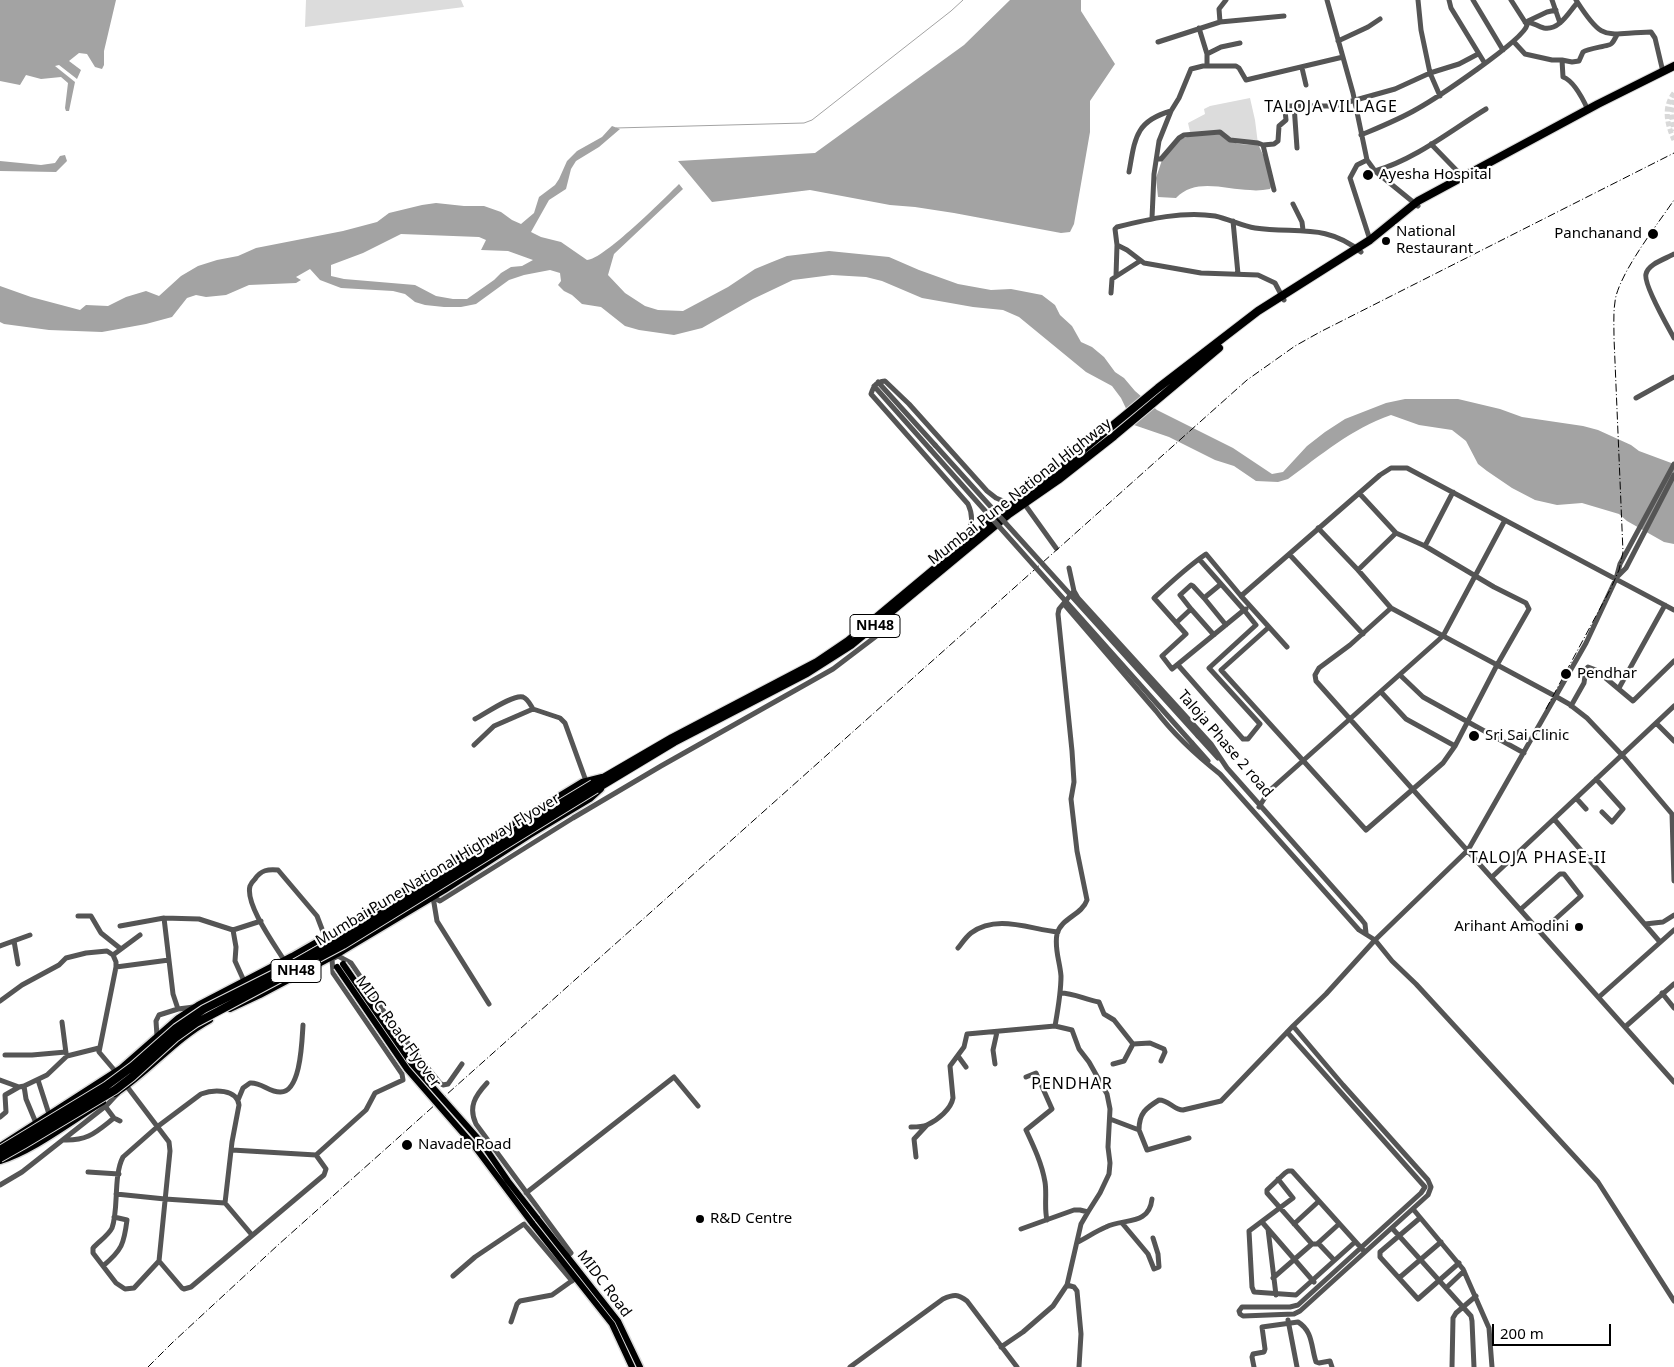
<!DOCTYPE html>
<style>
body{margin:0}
#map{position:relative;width:1674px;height:1367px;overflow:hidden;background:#fff;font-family:"Noto Sans",sans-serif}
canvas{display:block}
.scale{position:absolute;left:1492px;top:1324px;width:119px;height:22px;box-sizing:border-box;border:2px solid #000;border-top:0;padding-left:6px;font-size:15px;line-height:18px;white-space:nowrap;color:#000;-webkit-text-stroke:4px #fff;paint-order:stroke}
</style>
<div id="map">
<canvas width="1674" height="1367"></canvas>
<div class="scale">200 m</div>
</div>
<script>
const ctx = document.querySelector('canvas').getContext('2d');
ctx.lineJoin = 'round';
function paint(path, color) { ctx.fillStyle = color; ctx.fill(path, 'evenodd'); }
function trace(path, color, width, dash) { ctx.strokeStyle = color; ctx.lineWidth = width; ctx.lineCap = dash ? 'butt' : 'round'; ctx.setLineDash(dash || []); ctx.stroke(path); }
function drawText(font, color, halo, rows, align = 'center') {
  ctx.font = font + ' "Noto Sans",sans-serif'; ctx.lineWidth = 4.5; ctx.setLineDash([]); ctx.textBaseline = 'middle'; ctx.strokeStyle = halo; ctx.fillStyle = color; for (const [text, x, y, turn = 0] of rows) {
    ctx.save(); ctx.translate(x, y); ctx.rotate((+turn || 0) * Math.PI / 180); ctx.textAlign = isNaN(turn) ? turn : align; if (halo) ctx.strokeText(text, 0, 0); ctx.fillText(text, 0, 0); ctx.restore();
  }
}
paint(new Path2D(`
 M306,0H461L464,7L305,27Z
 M1250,98L1255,120L1258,144C1239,145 1234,145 1219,133L1191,136L1188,123L1205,114L1204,109L1210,106Z`), '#dcdcdc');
paint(new Path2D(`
 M0,0H116L104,51V65L102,69L95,67L87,54L79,53L69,61L81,70L77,79L59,65L55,66L75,82L69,111H66L65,108L68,83L61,77L41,79L26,75L20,85L0,81Z
 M1010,0H1081V11L1115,64L1090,101V132L1074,224L1070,232L1061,233L954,213L915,207L890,205L810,190L712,202L678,161L815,153L964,45Z
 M612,126L620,129L599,147L576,161L571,169L566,189L549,200L531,232L541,237L561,242L587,260C603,260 665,198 679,184L683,189L614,254L608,275L625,293L645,306L658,310L683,311L728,287L755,269L772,262L787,256L829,251L889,257L919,270L958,284L991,290L1011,289L1042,295L1055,305L1060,315L1072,326L1081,342L1092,347L1104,357L1115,372L1124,378L1135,391L1157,410L1233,448L1272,474L1283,472L1307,446L1325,432L1345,419L1386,403L1405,399H1458L1500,409L1522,417L1583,426L1598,430L1631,445L1639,451L1674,464V544L1664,542L1627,521L1619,514L1582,503L1557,505L1535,500L1512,488L1487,471L1478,464L1466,441L1452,430L1419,425L1391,415C1351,429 1321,455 1288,479L1278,482L1256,481L1234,466L1215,460L1169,437L1134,425L1121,398L1112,386L1086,372L1019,317L1003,310L973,307L922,298L882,281L866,277L832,275L793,280L753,299L702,328L674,335L639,330L625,326L601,307L582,304L572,295L564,291L558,285L561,281L560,273L550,270L524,275L509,280L476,304L461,307H444L425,305L415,302L405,294L393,291L341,288L320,280L310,269L296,277L301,280L296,283L249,285L226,295L206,297L196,295L187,298L172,317L146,324L102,332L49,330L4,324L0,322V286L31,297L80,310L86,305L108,306L126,297L146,291L159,296L181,276L198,266L217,260L238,256L256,248L343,231L377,222L389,213L422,205L436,203L464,206H484L501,212L512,220L521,224L534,213L539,197L555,185L559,179L567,161L577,151L602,137ZM401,234L479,237L486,240L481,250L508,251L533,260L522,266L511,267L501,273L494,280L467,299H453L436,296L415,285L344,279L331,276V265L363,253Z
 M1219,133C1234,145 1239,145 1258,144L1264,157L1272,185L1270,189C1263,190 1257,191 1250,190C1226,190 1196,177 1176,198L1158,197L1156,178L1162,160L1180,139L1191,136Z
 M65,155L67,161L56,172L0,171V161L41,165L55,163L60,156Z`), '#a3a3a3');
trace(new Path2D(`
 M616,128L804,123L812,120L951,11L963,0`), '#a3a3a3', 1);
trace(new Path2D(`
 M1674,93C1663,108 1667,124 1674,140
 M1674,100L1671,113L1674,131`), '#d9d9d9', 5, [5, 2.5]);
const major = new Path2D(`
 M230,1009L260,995L343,951L445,890L530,835L590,799L601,789
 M115,1094C149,1072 175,1039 210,1020
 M0,1146L121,1068L178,1018L198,1005L292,956L367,913L582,782L602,777
 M0,1161C32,1152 73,1120 103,1102
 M537,1218L618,1321L640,1367
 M532,1223L612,1324L632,1367`);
const highway = new Path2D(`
 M593,784L672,738L817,662L848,641L1005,510L1044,482L1158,388L1258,311L1370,240L1418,201L1598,104L1674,66
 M596,789L674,742L807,673L851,645L1009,514L1058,480L1114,436L1219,348`);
trace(major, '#dbdbdb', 9);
trace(highway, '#dbdbdb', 10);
trace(new Path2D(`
 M1327,0L1353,93L1367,160L1375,171L1418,206
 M1449,0L1451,8L1484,62
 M1473,0L1503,50
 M1552,0L1560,23
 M1576,0C1604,44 1604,33 1651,32L1655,38L1663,72
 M1528,21L1547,12L1556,10
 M1220,22L1284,16
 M1525,22C1534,22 1536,26 1544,28C1559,31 1569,12 1577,3
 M1199,28L1207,54V66
 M1338,41L1368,27L1380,19
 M1158,42L1220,22L1219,9L1226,0
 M1514,42L1525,54L1552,60H1562L1563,77C1574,81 1583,99 1588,110
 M1207,54L1221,47L1240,43
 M1562,60L1572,62L1579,61L1583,52C1589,48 1611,46 1612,43C1614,41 1615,38 1617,35
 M1302,68L1306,85
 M1440,96L1430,73L1459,64L1478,54
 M1294,105L1297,148
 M1361,135C1380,127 1400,119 1417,109C1435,99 1524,40 1527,25L1511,0
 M1431,144L1462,176
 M1263,145L1274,144L1278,141L1279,126L1286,120L1285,110L1288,106H1334L1395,89L1430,73L1421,30L1418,0
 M1157,159H1161L1179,138L1184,135L1220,132L1230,140L1258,143L1263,145L1274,190
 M1367,160L1357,165L1350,178L1370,240
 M1375,171C1416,159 1450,131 1486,109
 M1129,172C1135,139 1135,121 1171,111
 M1293,204L1302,222L1303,230
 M1152,218L1154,174L1159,141L1171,111L1179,98L1191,69L1203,66H1236L1239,68L1246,80L1343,57
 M1233,221L1238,274
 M1674,254C1665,259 1648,264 1646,274C1643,284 1668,327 1674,338
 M1116,276L1117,245
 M1111,293L1112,279L1140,261
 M1284,300L1275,283L1258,275L1201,273L1144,263L1127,250L1117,245L1115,229L1117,227C1149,219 1183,211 1215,216C1229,219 1242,226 1255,228C1296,234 1326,223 1361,252
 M878,382L935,445
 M874,386L930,449
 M1636,398L1674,377
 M1023,502L1056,548
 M1318,528L1358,570L1391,608L1555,696L1569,704L1587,718L1622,755L1672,814L1674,881
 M962,543C971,530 975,519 968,504L871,394C874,385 876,382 885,381L909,404L987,491L996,498L1013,505
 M1425,546L1453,492
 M1289,554L1363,634
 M1199,559L1244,610L1172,669L1162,656L1186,634L1154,598C1170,583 1187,567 1206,554L1241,596L1287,647
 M1069,568L1074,591L1078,598L1211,744L1227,768L1361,919L1365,924L1366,933
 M1358,570L1396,533
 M1618,576L1626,568L1674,475
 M1221,584L1204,598L1226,625
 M1241,596L1380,475L1391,468H1407L1674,610
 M1064,604L1156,711C1175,736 1196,755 1220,774L1359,930L1375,940L1468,850L1586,643L1616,579L1620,564L1674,464
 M1391,608L1350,645L1319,668L1315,675L1316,681L1674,1082
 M1191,609L1214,635
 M1176,623L1191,609L1180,595L1191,585L1193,586L1204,598
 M1269,627L1221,670L1366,830L1443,763L1455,746L1497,665L1529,609L1526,603L1494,587L1425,546L1396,533L1359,493
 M1178,665L1243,739H1248L1260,724L1209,668L1256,625L1244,610L1246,609
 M1400,675L1423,697L1524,753
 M1619,688L1665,605
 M1381,692L1406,719L1455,746
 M1571,706L1584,683L1586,669L1588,667L1596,670L1633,701L1674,661
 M475,719C485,714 513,694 523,697C528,699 530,704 533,709L560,718L565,723L586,781
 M1656,723L1674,741
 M1198,736L1218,758
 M1192,743L1208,761
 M474,745L494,726L533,709
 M1596,779L1623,809L1612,822L1602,812
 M1576,798L1586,809
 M1259,807L1269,791L1443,636L1505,520
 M1554,819L1660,942
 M1492,877L1674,706
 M433,897L440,901L573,818L661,766L833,669L883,631L882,621
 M433,897L437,921L489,1004
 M1521,909L1560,874H1564L1581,896L1541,932
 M78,916H91L101,933L121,949
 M164,918L173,994L178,1009
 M1645,924L1663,922L1674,915
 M120,926L164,918L199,919L233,930L261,921
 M233,930L236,947L235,961L244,981
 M14,941L18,964
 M0,946L30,935
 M958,948C962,943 966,937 971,933C997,914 1029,929 1058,932
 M113,955L140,935
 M284,960C274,944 245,904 250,886C251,883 253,881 255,879C261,870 268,869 278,870L317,916L325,937
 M116,967L169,960
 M1060,993C1075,993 1085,1000 1099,1002L1104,1014L1114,1020L1133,1044L1124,1061L1113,1064
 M1662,993L1674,1008
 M1599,997L1674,930
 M0,1001L22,985L59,965L66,958L86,953L107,951L113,955L116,962V967L99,1052L116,1072L169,1142L170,1151L159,1261L182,1288L184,1289L191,1287L324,1175L326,1169L316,1155
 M62,1022L66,1053
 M1055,1026C1058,1009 1061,993 1061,976C1060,962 1054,948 1057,934C1061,918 1082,915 1087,900L1077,851L1071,799L1074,782L1072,751L1058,614L1059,609L1073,592
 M1625,1027L1674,984
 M1287,1032L1425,1187L1421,1193L1298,1305L1290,1307H1242L1239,1311L1240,1314L1243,1316L1294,1314L1300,1311L1428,1195L1431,1187L1428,1180L1343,1085L1293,1026
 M157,1036L156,1021L159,1015L178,1009L194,1007
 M1133,1044L1150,1043L1164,1049L1165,1052L1161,1061
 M5,1055H32L66,1052
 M958,1056L966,1067
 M995,1064L993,1050L997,1032
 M1026,1077L1036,1073L1052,1109L1026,1130C1034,1147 1042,1164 1045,1182C1047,1194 1044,1208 1047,1220
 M0,1080L19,1087L24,1086L47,1075L67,1056L99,1048
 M38,1080L49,1114
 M487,1083C475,1096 468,1107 476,1124L571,1253L567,1256
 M24,1086L26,1099L36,1123
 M238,1100L243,1088L250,1083C261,1082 269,1092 280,1092C301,1093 302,1040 303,1025
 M105,1106L114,1118L120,1121
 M0,1117L6,1112L5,1095L19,1087
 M1110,1119L1139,1130L1147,1150L1189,1138
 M911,1127C916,1127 923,1127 927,1125C938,1120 951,1109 953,1098L950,1066L964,1047L967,1034L1055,1026L1072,1030L1079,1049L1089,1062L1107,1094L1110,1109L1108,1147L1110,1163L1109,1174L1100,1193L1088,1212L1081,1224L1067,1285L1053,1306L1023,1332L1001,1347
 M1139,1130C1139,1113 1146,1108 1159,1100C1169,1100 1174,1110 1183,1110L1221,1101L1293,1026L1326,994L1375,940L1392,961L1416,984L1598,1182L1674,1301
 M63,1140C88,1141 95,1133 114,1118
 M232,1150L316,1155L366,1110L375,1093L403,1080L402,1074L333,973L332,959L338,956L351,963L391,1022L440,1083L443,1085L448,1084L462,1064
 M916,1157L914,1139L927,1125
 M88,1172L119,1174
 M1278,1179L1293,1198L1249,1231L1252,1287L1254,1292L1296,1295L1355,1242
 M0,1185L22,1172L107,1105L118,1093
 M526,1193L674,1077L698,1106
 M116,1194L165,1199L225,1203
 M1413,1209L1463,1269L1489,1328L1492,1367
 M1420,1218L1380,1252V1257L1418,1299L1459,1263
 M1262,1222L1314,1282
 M1122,1223L1148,1254L1154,1269L1159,1267L1158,1254L1153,1238
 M1294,1224L1319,1201
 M1339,1224L1317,1244H1312L1267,1193V1190L1285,1173L1288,1171H1292L1363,1250
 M1392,1228L1471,1316L1472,1321L1474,1367
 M1021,1229L1074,1210H1080L1088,1212
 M1268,1229L1276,1295
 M1078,1242C1088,1237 1096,1231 1106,1227C1124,1218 1149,1226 1152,1199
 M1318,1243L1334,1260
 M159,1261L134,1288L125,1289L116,1283L93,1253V1248C98,1242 108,1236 112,1228C119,1209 113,1176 123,1157L157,1127L201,1094C214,1089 237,1089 239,1105L232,1142L225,1203L252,1235
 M103,1266C122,1250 124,1244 127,1220L114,1217
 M453,1276L475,1257L524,1224L572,1281
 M1273,1278L1312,1244
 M1399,1278L1441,1242
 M1067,1285L1074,1287L1077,1291L1081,1334L1079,1367
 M1446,1288L1464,1271
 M1288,1320L1297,1367
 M511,1322L517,1304L520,1301L552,1295L573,1280
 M850,1367L943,1299C954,1294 958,1294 967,1301L1017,1367
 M1254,1367L1252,1357L1253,1354L1264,1352L1265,1349L1262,1327L1298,1322C1313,1331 1311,1347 1316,1362L1319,1363L1330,1361L1332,1367
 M1452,1367L1453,1318L1456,1313L1476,1296`), '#555', 5);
trace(major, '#000', 6);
trace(highway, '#000', 8);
trace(new Path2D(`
 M1546,709L1611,588L1619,570L1623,552L1614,338C1614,324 1613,309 1616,296C1624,267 1657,225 1674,200
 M148,1367L172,1343L278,1245L1247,380L1295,346L1320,332L1674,153`), '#000', 1, [8, 2.5, 1, 2.5]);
const majorBridge = new Path2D(`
 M343,964L412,1064L482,1143L508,1181L537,1218
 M337,967L407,1069L475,1147L532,1223`);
const highwayBridge = new Path2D(`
 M0,1150L106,1086L133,1066L176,1028L204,1009L288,967L378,916L510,834L593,784
 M0,1158L23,1145L115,1090L132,1077L175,1038L196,1023L343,945L596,789`);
trace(majorBridge, '#dbdbdb', 9, []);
trace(highwayBridge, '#dbdbdb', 10, []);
trace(new Path2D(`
 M935,445L1198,736
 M930,449L1192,743`), '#555', 5);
trace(majorBridge, '#000', 6);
trace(highwayBridge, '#000', 8);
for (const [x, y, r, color] of [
 [1368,175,6,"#000"],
 [1653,234,6,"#000"],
 [1386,241,5,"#000"],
 [1566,674,6,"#000"],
 [1474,736,6,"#000"],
 [1579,927,5,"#000"],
 [407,1145,6,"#000"],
 [700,1219,5,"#000"]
]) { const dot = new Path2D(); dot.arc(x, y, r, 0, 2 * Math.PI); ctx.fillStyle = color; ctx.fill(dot); trace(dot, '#fff', 2); }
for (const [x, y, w] of [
 [875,626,50],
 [296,971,50]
]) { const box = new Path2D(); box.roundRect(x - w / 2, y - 11.5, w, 23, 4); ctx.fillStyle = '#fff'; ctx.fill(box); trace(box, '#000', 1); }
drawText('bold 14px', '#000', null, [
 ["NH48",875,626],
 ["NH48",296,971]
]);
drawText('15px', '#000', '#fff', [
 ["Ayesha Hospital",1379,175],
 ["National",1396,232],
 ["Restaurant",1396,249],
 ["Panchanand",1642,234,"right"],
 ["Pendhar",1577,674],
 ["Sri Sai Clinic",1485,736],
 ["Arihant Amodini",1569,927,"right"],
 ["Navade Road",418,1145],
 ["R&D Centre",710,1219]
], 'left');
drawText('15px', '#000', '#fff', [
 ["Mumbai Pune National Highway",1020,492,-38],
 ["Taloja Phase 2 road",1225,744,49],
 ["Mumbai Pune National Highway Flyover",438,870,-31],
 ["MIDC Road Flyover",398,1032,54],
 ["MIDC Road",604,1284,53]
]);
ctx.letterSpacing = '1px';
drawText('16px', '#000', '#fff', [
 ["TALOJA VILLAGE",1331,107],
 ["TALOJA PHASE-II",1538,858],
 ["PENDHAR",1072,1084]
]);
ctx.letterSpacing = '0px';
</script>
